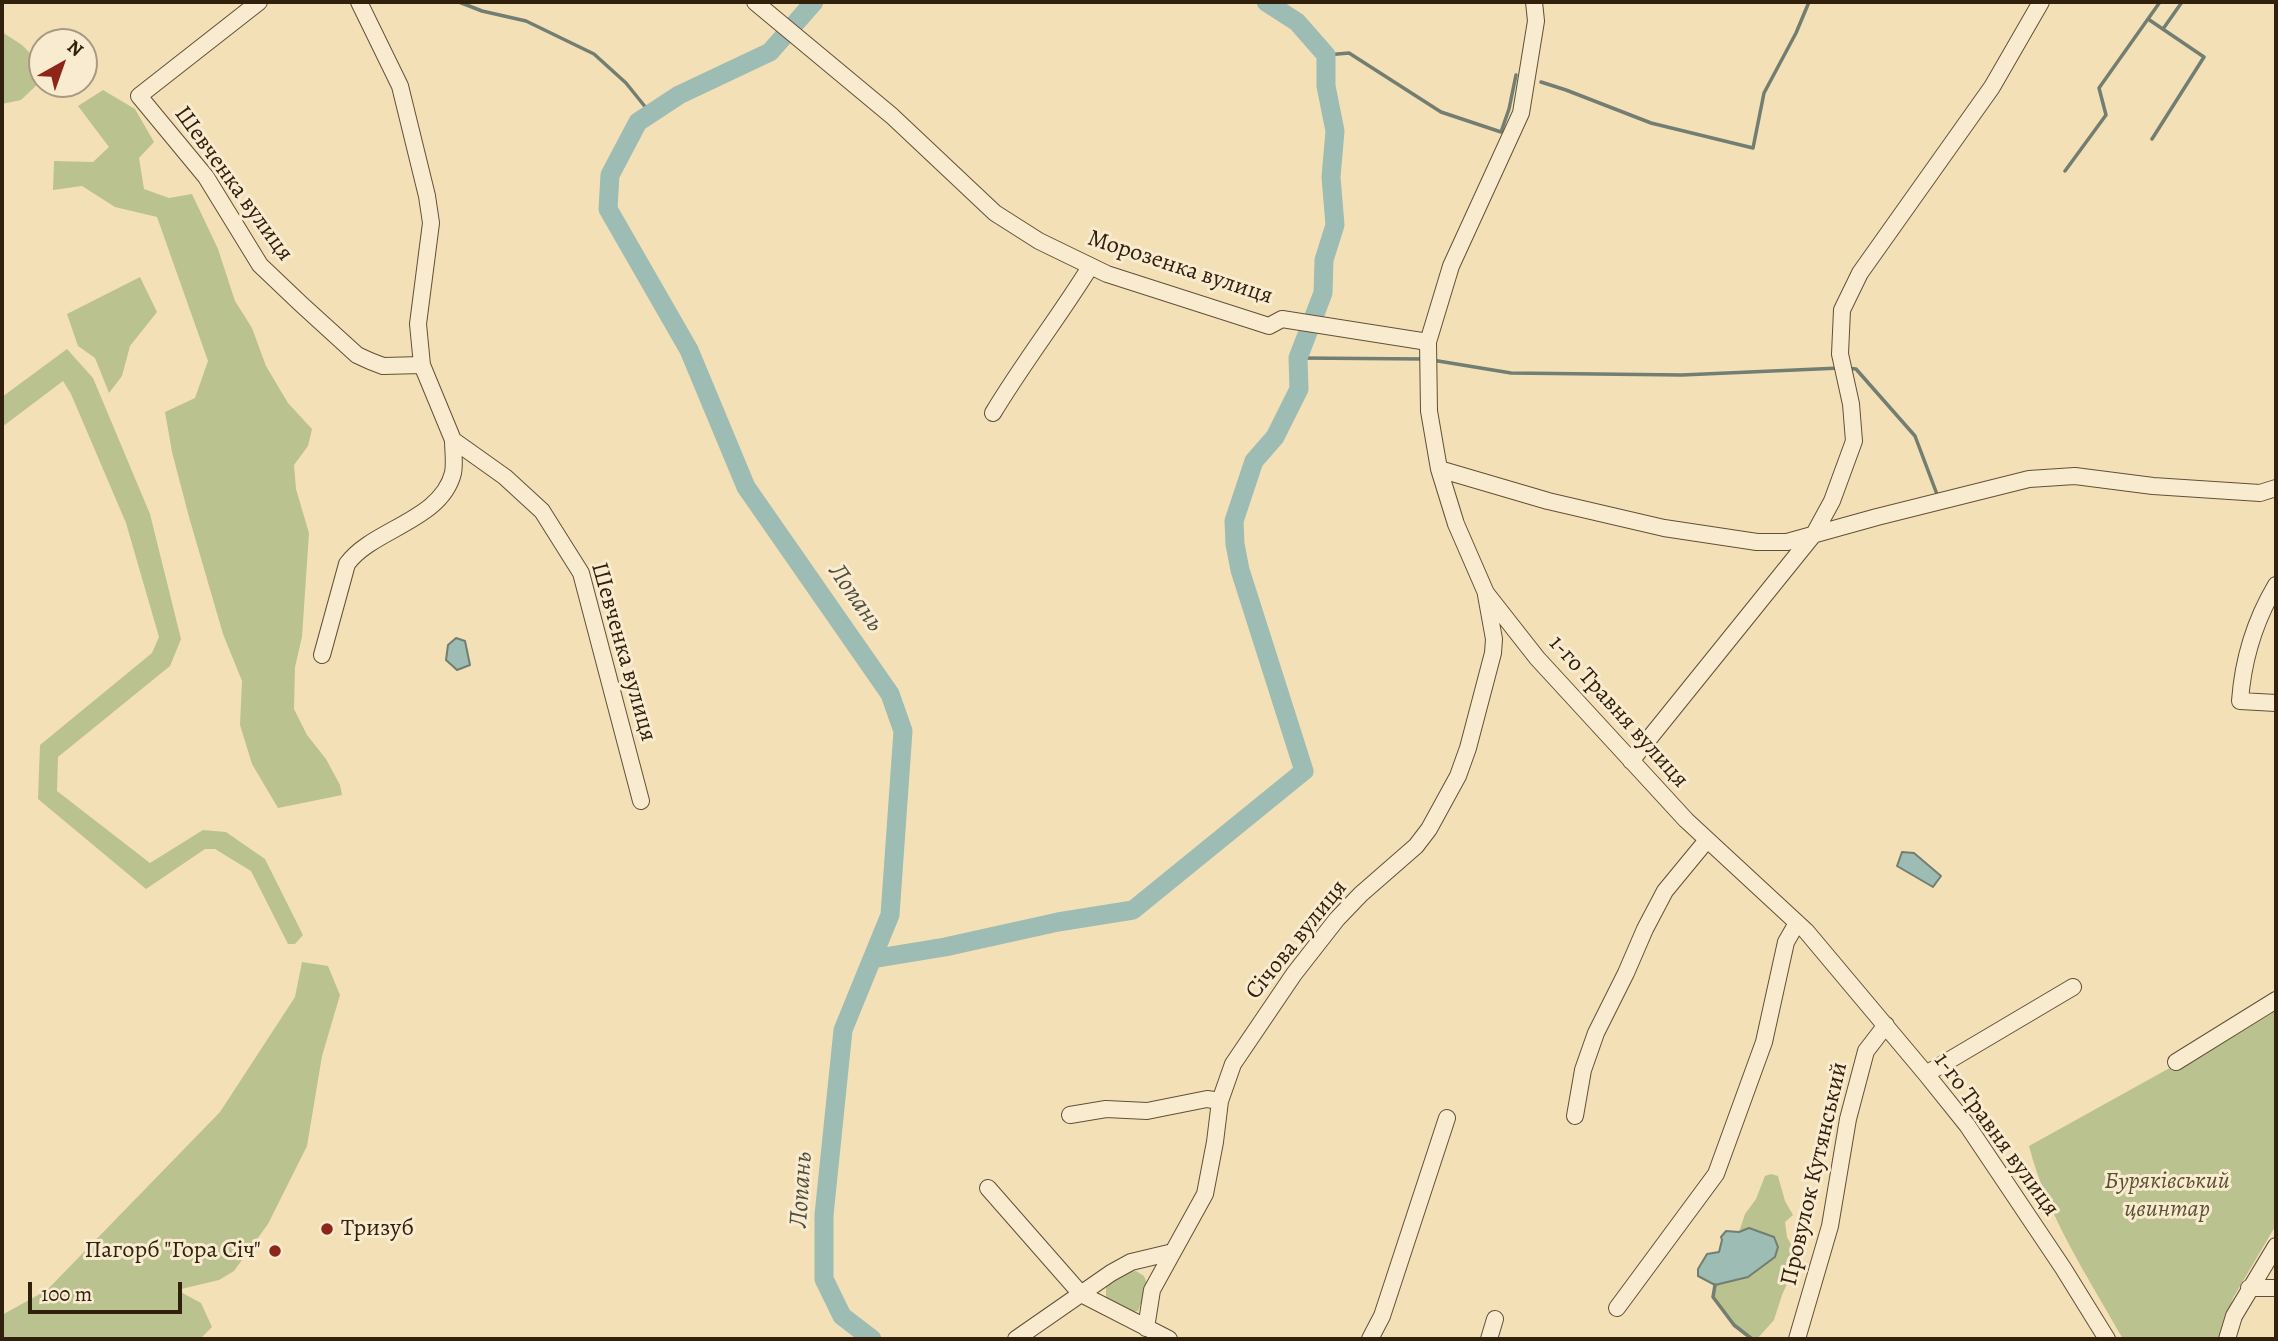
<!DOCTYPE html>
<meta charset="utf-8">
<style>
body{margin:0}
#map{position:relative;width:2278px;height:1341px;overflow:hidden;background:#f4e0b7;font-family:Alegreya,serif}
canvas{display:block}
.frame{position:absolute;inset:0;border:4px solid #30200c;pointer-events:none}
.north{position:absolute;left:28px;top:28px;width:70px;height:70px;box-sizing:border-box;background:#f8ebd0;border:2px solid #a89a82;border-radius:50%;rotate:40deg;font-size:19px;font-weight:700;line-height:28px;text-align:center;color:#30200c}
.north::after{content:'';display:block;margin:auto;width:24px;height:32px;background:#8f2418;clip-path:polygon(50% 0,100% 100%,50% 72%,0 100%)}
.scale{position:absolute;left:28px;top:1282px;width:154px;height:32px;box-sizing:border-box;border:4px solid #30200c;border-top:0;padding-left:9px;font-size:21px;line-height:24px;white-space:nowrap;color:#30200c;-webkit-text-stroke:5px #f8ebd0;paint-order:stroke}
</style>
<div id="map">
<canvas width="2278" height="1341"></canvas>
<div class="frame"></div>
<div class="north">N</div>
<div class="scale">100 m</div>
</div>
<script>
const ctx = document.querySelector('canvas').getContext('2d');
ctx.lineJoin = 'round';
function paint(path, color) { ctx.fillStyle = color; ctx.fill(path, 'evenodd'); }
function trace(path, color, width, dash) { ctx.strokeStyle = color; ctx.lineWidth = width; ctx.lineCap = dash ? 'butt' : 'round'; ctx.setLineDash(dash || []); ctx.stroke(path); }
function drawText(font, color, halo, rows, align = 'center') {
  ctx.font = font + ' Alegreya,serif'; ctx.lineWidth = 6; ctx.setLineDash([]); ctx.textBaseline = 'middle'; ctx.strokeStyle = halo; ctx.fillStyle = color; for (const [text, x, y, turn = 0] of rows) {
    ctx.save(); ctx.translate(x, y); ctx.rotate((+turn || 0) * Math.PI / 180); ctx.textAlign = isNaN(turn) ? turn : align; if (halo) ctx.strokeText(text, 0, 0); ctx.fillText(text, 0, 0); ctx.restore();
  }
}
paint(new Path2D(`
 M2,32L22,45L42,65V80L21,100L2,104Z
 M103,90L135,109L154,142L139,158L144,189L169,198L192,194L218,249L235,301L252,328L266,366L288,403L312,429L308,446L294,465L296,489L309,533L302,637L295,667L294,709L307,735L326,759L340,785L342,795L278,808L252,764L240,725L242,681L223,634L189,517L172,452L165,412L195,398L208,361L157,217L115,207L82,186L53,190L54,161L93,162L109,147L78,106Z
 M140,277L157,312L130,346L122,376L109,393L95,358L78,346L67,314Z
 M67,349L93,378L150,514L181,639L170,666L58,757L57,791L150,863L203,830L226,832L265,859L303,935L295,944H288L251,871L215,849H205L146,889L38,799L40,745L152,653L159,637L126,523L71,394L63,381L2,427V397Z
 M302,962L328,966L340,995L322,1056L307,1146L268,1224L234,1271L219,1280L177,1290L201,1303L212,1327L200,1339H2V1315L47,1290L220,1112L295,997Z
 M2276,1009V1225L2233,1298L2220,1339H2123C2088,1277 2047,1216 2029,1146Z
 M1771,1174L1778,1176L1785,1201L1793,1215L1785,1222L1787,1237L1793,1248L1789,1259L1787,1284L1782,1295L1774,1320L1757,1339C1737,1336 1724,1312 1713,1297L1715,1285L1748,1277L1775,1257L1749,1228L1739,1232L1745,1214L1756,1199L1765,1176Z
 M1136,1271L1144,1276L1148,1286L1138,1311L1132,1312L1106,1301V1288C1113,1278 1123,1272 1136,1271Z`), '#bac28f');
const water = new Path2D(`
 M456,638L465,641L470,665L457,670L446,660L448,645Z
 M1902,852L1914,853L1941,876L1933,887L1897,866Z
 M1749,1228L1774,1237L1778,1247L1775,1257L1748,1277L1715,1285L1698,1276V1269L1707,1254L1719,1252L1722,1240L1721,1237L1726,1231L1739,1232Z`);
paint(water, '#9cbcb4');
trace(water, '#717e71', 2);
trace(new Path2D(`
 M459,2L482,11L526,21L594,54L626,83L651,114
 M2148,19L2204,57L2152,139
 M2163,29L2182,2
 M1326,55L1349,53L1441,112L1501,132L1509,109L1516,75
 M1541,82L1566,90L1651,123L1753,148L1764,93L1796,33L1809,2
 M2065,171L2106,115L2099,88L2160,2
 M1298,358L1425,359
 M1432,360L1511,373L1682,375L1840,368
 M1847,368L1856,369L1915,436L1938,497
 M1715,1285L1713,1297L1734,1325L1752,1339`), '#717e71', 3.5);
trace(new Path2D(`
 M814,2L770,52L679,95L638,122L610,175L608,209L689,350L746,487L890,694L903,731L890,915L843,1030L824,1215V1279L842,1316L872,1339
 M872,959L945,947L1058,922L1133,910L1304,771L1240,570L1235,544L1234,521L1254,461L1275,437L1299,389L1298,358L1323,293L1324,260L1335,225L1331,177L1335,131L1326,86V55L1297,22L1266,2`), '#9cbcb4', 19);
const minor = new Path2D(`
 M259,2L139,96L206,177L260,265L301,304L357,355L370,361L383,366L422,365
 M359,2L400,86L427,196L431,223L418,324L422,365L453,440L505,477L542,511L581,573L641,801
 M755,2L892,116L995,213L1039,241L1107,274L1269,326L1282,319L1428,342
 M1534,2L1536,21L1521,113L1451,266L1428,342L1429,411L1439,469L1456,524L1486,593L1537,658L1686,820L1806,931L1926,1074L1967,1125L2063,1268L2107,1339
 M993,413C1023,363 1059,317 1090,267
 M1439,469L1548,501L1664,528L1757,542H1787L1877,517L2029,479L2075,476L2153,486L2260,493L2276,488
 M2276,585C2254,622 2243,659 2240,701L2276,703
 M322,655L347,564C372,529 441,521 453,473C455,463 453,450 453,440
 M1631,761L1814,534L1832,501L1854,441L1851,404L1840,354L1842,310L1860,273L1992,87L2041,2
 M2176,1062L2276,1000
 M1926,1074L2073,987
 M1070,1115L1106,1109L1147,1111L1207,1099L1220,1101
 M1575,1116L1583,1070L1596,1033L1626,973L1645,929L1665,891L1707,840
 M988,1188L1081,1294L1169,1339
 M2249,1288H2276
 M1617,1308L1716,1174L1764,1042L1786,942L1797,923
 M1146,1328L1152,1290L1205,1194L1215,1142L1220,1101L1233,1064L1294,974L1337,919L1361,894L1416,846L1429,829L1458,776L1468,748L1493,653L1494,639L1486,595
 M1016,1339L1111,1273L1131,1262L1173,1252
 M1370,1339L1382,1316L1447,1118
 M1489,1339L1495,1319
 M1797,1339L1830,1226L1848,1119L1866,1051L1886,1025
 M2227,1339L2234,1316L2276,1246`);
trace(minor, '#615037', 18);
trace(minor, '#f8ebd0', 16);
for (const [x, y, r, color] of [
 [327,1229,7,"#8f2418"],
 [275,1251,7,"#8f2418"]
]) { const dot = new Path2D(); dot.arc(x, y, r, 0, 2 * Math.PI); ctx.fillStyle = color; ctx.fill(dot); trace(dot, '#f8ebd0', 2.5); }
drawText('24px', '#30200c', '#f8ebd0', [
 ["Шевченка вулиця",233,184,54],
 ["Морозенка вулиця",1180,268,18],
 ["Шевченка вулиця",623,652,74],
 ["1-го Травня вулиця",1618,712,48],
 ["Січова вулиця",1297,940,-51],
 ["1-го Травня вулиця",1996,1135,54],
 ["Провулок Кутянський",1815,1174,-77]
]);
drawText('italic 24px', '#595133', '#f8ebd0', [
 ["Буряківський",2167,1182],
 ["цвинтар",2167,1210]
]);
drawText('24px', '#30200c', '#f8ebd0', [
 ["Тризуб",341,1229],
 ["Пагорб \"Гора Січ\"",261,1251,"right"]
], 'left');
drawText('italic 26px', '#504f3e', '#f8ebd0', [
 ["Лопань",855,598,55],
 ["Лопань",802,1190,-86]
]);
</script>
